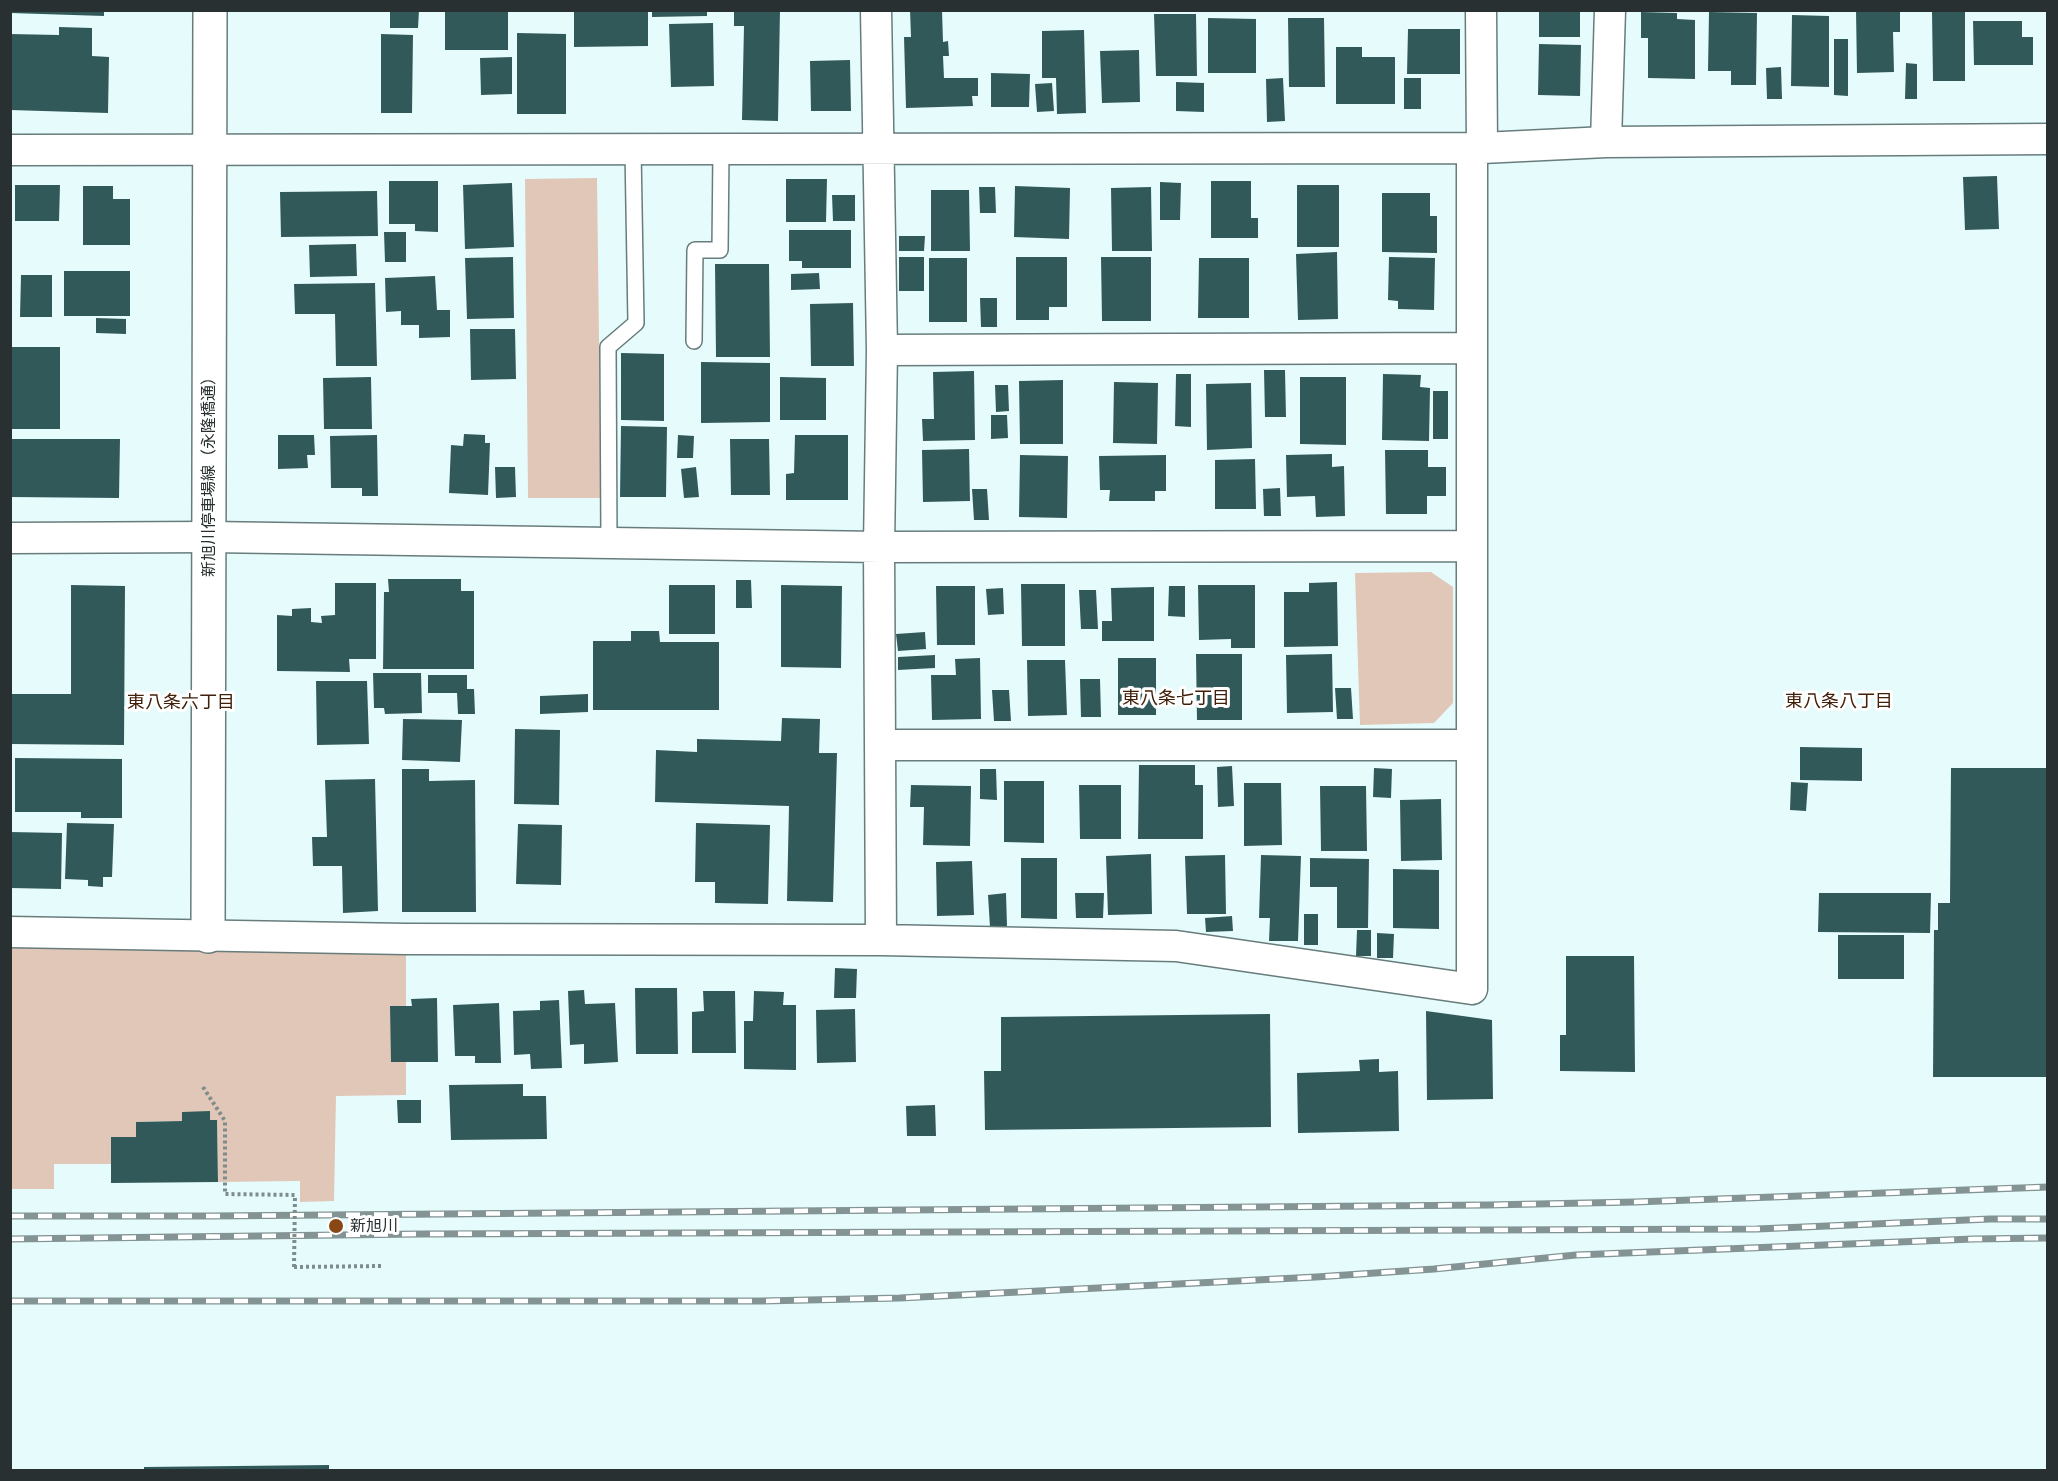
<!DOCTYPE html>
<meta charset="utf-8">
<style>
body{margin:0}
#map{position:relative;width:2058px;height:1481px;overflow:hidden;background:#e6fcfc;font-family:Mulish,sans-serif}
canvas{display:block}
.frame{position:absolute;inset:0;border:12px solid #283031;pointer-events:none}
</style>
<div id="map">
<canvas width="2058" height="1481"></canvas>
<div class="frame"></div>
</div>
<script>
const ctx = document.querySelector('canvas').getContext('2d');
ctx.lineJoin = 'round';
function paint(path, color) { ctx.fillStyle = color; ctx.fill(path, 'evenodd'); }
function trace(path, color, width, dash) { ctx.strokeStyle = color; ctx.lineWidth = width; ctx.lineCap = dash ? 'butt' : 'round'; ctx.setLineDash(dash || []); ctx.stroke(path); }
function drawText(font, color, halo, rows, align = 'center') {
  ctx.font = font + ' Mulish,"Noto Sans JP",sans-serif'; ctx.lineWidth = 6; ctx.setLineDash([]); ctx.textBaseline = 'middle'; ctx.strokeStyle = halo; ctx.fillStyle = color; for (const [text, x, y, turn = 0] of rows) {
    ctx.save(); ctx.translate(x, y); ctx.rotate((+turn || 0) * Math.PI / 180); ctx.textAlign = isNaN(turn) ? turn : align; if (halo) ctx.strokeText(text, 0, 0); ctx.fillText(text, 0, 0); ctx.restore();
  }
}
paint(new Path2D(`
 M597,178L601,498H528L525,179Z
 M1431,572L1453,587V703L1434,723L1360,725L1355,573Z
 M11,932L406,939V1095L336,1096L334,1201L300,1202V1181L218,1182L217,1120H210V1112H182V1121L136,1122V1137H111V1164H54V1189H11Z`), '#e0c7b8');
paint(new Path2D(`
 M10,10H104V16L10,13Z
 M390,10H419L418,28H390Z
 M574,10H648V46L574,47Z
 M652,10H707V16L652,17Z
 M734,10H780L778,121L742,120L744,26H734Z
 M910,10H942L943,42L948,41L949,56H943L944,78H978V96H972L973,106L906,108L904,37H911Z
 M1539,10H1580V37H1539Z
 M1856,10H1900V32H1893L1894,72L1857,73Z
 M445,11H508V50H445Z
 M1641,12L1677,13V19L1695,20V79L1648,78V38H1641Z
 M1709,12L1757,13L1756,85H1731V71H1708Z
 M1932,12H1965V81H1933Z
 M1154,14H1196L1197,76H1156Z
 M1792,15L1829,16V87L1791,86Z
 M1208,18L1256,19V73H1208Z
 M1288,18H1324L1325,87H1289Z
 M1973,21H2022V37H2033V65H1974Z
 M713,23L714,86L671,87L669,24Z
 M59,27L92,28V56L109,57L108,113L10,110V34L59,35Z
 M1408,29H1460V74H1407Z
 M1084,30L1086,113L1057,114L1056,78H1042V31Z
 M517,33L566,34V114H517Z
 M381,34L413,35L412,113H381Z
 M1834,39H1848V96L1834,95Z
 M1539,44L1581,45L1580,96L1538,95Z
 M1336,47H1362V57H1395V104H1336Z
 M1139,50L1140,102L1102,103L1100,51Z
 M512,57V94L481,95L480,58Z
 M850,60L851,111H811L810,61Z
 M1906,63L1917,64V99H1905Z
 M1781,67L1782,99H1767L1766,68Z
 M991,73L1030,74L1029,107H991Z
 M1283,78L1285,121L1267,122L1266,79Z
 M1404,78H1421V109H1404Z
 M1176,82L1204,83V112L1176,111Z
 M1052,83L1054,111L1037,112L1035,84Z
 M1997,176L1999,229L1965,230L1963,177Z
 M786,179H827L826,222H786Z
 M389,181H438V232L415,231V224H389Z
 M1211,181H1251V218H1258V238H1211Z
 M1160,182L1181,183L1180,220H1160Z
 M512,183L514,247L465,249L463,185Z
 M15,185H60L59,221H15Z
 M1297,185H1339V247H1297Z
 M83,186H113V199H130V245H83Z
 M1015,186L1070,188L1069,239L1014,237Z
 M979,187H995L996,213H980Z
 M1151,187L1152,251H1112L1111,188Z
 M931,190H969L970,251H931Z
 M377,191L378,236L281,237L280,192Z
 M1382,193H1430V216H1437V253L1382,252Z
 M832,195H855V221H833Z
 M789,230H851V268H802V261H789Z
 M384,232H406V262H385Z
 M899,236H925L924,251H899Z
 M356,244L357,276L310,277L309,245Z
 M1337,252L1338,319L1298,320L1296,254Z
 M513,257L514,318L467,319L465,258Z
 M899,257H924V291H899Z
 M1016,257H1067V307H1049V320H1016Z
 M1101,257H1151V321H1102Z
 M1389,257L1435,258L1434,310L1398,309V301L1388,300Z
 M929,258H967V322H929Z
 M1199,258H1249V318H1198Z
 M715,264H769L770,357H716Z
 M64,271H130V316H64Z
 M819,273L820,289L791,290V274Z
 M21,275H52V317H20Z
 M435,276L437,310H450V337L419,338V325H401V311L386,312L385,278Z
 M375,283L377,366H336L335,314H295L294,284Z
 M980,298H997V327H981Z
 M853,303L854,366H811L810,304Z
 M96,318L126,319V334L96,333Z
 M470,329H515L516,379L471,380Z
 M10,347H60V429H10Z
 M621,353L664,354V421L621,420Z
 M701,362L770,363V422L701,423Z
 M1264,370H1285L1286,417H1265Z
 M974,371L975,440L923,441L922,419H934L933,372Z
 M1176,374H1191V427L1175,426Z
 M1383,374L1421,375L1420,387L1430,388L1429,441L1382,440Z
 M371,377L372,429H324L323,378Z
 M780,377L826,378V420H780Z
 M1300,377H1346V445L1300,444Z
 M1063,380V444H1020L1019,381Z
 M1114,382L1158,383L1157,444L1113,443Z
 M1251,383L1252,448L1207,450L1206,384Z
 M995,385H1008L1009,411L996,412Z
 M1433,391H1448V439H1433Z
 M991,415H1007L1008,438L991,439Z
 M621,426L667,427L666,497H620Z
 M464,434L485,435V443H490L488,495L449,493L451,445L463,446Z
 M278,435H314L315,455H307L308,468L278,469Z
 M377,435L378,496H362V488H331L330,436Z
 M678,435L694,436L693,458H677Z
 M795,435H848V500H786V474L794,473Z
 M10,439H120L119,498L10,497Z
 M730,439H769L770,495H731Z
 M969,449L970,501L923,502L922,450Z
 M1385,450H1428V467H1446V496H1427V514H1386Z
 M1332,454V467L1344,466L1345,516L1316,517L1315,496L1287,497L1286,455Z
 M1020,455L1068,456L1067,518L1019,517Z
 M1166,455V491H1155V501H1109L1110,490H1100L1099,456Z
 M1255,459L1256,509H1215V460Z
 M495,467H515L516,497L496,498Z
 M696,467L699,497L684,498L681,469Z
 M1280,488L1281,516H1264L1263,489Z
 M972,489H987L989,520H974Z
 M388,579H461V591H474V669H383L384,592H389Z
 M736,580H751L752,608H736Z
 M1337,582L1338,646L1284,647V592H1309V583Z
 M335,583H376V659H349L350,672L277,671V615L292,616V609L311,608V622L322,623L321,616L335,615Z
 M1021,584H1065V646H1022Z
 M71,585L125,586L124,745L10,744V694H71Z
 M669,585H715V634H669Z
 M781,585L842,586L841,668L781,667Z
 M1198,585H1255V648H1231V639L1199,640Z
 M936,586H975V645H937Z
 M1169,586H1185V617L1168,616Z
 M1154,587V641H1102V621H1112L1111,588Z
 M1003,588L1004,614L988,615L986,589Z
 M1079,590H1096L1098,629H1081Z
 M631,631H659L660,642H719V710H593V641H631Z
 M925,632L926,649L898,651L896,634Z
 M1196,654H1242V720H1197Z
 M1332,654L1333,712L1287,713L1286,655Z
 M935,655V668L898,670V657Z
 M980,658L981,719L932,720L931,675H956L955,659Z
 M1118,658H1156V715H1118Z
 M1027,660H1065L1067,715L1028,716Z
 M373,673H421L422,713L385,714L384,708H374Z
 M428,675H467V689H474L475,714H458L457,693H428Z
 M1080,679H1100L1101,717H1081Z
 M316,681H367L369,744L317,745Z
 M1335,688H1351L1353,719H1337Z
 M992,690H1009L1011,721H994Z
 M588,694V712L540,714V696Z
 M782,718L820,719L819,753H837L833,902L787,901L789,806L655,802L656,750L697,752V739L781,741Z
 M403,719L462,720L460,762L402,760Z
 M515,729L560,730L559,805L514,804Z
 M1800,747L1862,748V781L1800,780Z
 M15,758L122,759V818H81V812H15Z
 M1139,765H1195V785H1203V839H1138Z
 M1232,766L1234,806L1218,807L1217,767Z
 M1374,768L1392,769L1391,798L1373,797Z
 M1951,768H2048V1077H1933L1934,930H1938V903H1950Z
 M402,769H429V781L475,780L476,912H402Z
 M980,769H996L997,800L980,799Z
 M375,779L378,911L343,913L342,866H313L312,837H327L325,780Z
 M1004,781H1044V843L1004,842Z
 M1791,782L1808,783L1806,811L1790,810Z
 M1244,783H1281L1282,845L1244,846Z
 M911,785L971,786L970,846L923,845L924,807H910Z
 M1079,785H1121V839H1080Z
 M1320,786H1366L1367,851H1321Z
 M1441,799L1442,860L1401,861L1400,800Z
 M67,823L114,824L112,877H103V887L88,886V880L65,879Z
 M696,823L770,825L768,904L715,903V882H695Z
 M518,824L562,825L561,885L516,884Z
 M10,832L62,833L61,889L10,888Z
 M1151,854L1152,914L1108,915L1106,856Z
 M1225,855L1226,914H1187L1185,856Z
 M1261,855L1301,856L1298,941H1269L1270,918H1259Z
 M1021,858H1057V919L1021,918Z
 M1310,858L1369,859L1368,928H1337V887H1310Z
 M972,861L974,915L937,916L936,862Z
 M1393,869L1439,870V929L1393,928Z
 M1006,893L1007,926L990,927L988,895Z
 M1075,893H1104L1103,918H1076Z
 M1819,893H1931L1930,933L1818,932Z
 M1304,914H1318V945H1304Z
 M1232,916L1233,931L1206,932L1205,918Z
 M1357,930H1371V956H1356Z
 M1377,933L1394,934L1393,958H1377Z
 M1838,935H1904V979H1838Z
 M1566,956H1634L1635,1072L1560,1071V1035H1566Z
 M835,968L857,969L856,998H834Z
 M635,988H677L678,1054H636Z
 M584,990L585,1004L615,1003L618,1062L584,1064V1044L570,1045L568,991Z
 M703,991H735L736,1053H692V1012L704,1011Z
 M754,991L784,992L783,1005H796V1070L744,1069V1021H753Z
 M437,998L438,1062H391L390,1006H412L411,999Z
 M559,1000L562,1068L531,1069L530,1054L514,1055L513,1011L540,1010V1001Z
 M499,1003L501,1063H475V1056H455L453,1005Z
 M855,1009L856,1062L817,1063L816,1010Z
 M1426,1011L1492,1020L1493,1099L1427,1100Z
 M1270,1014L1271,1127L985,1130L984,1071H1001V1017Z
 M1379,1059V1072L1398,1071L1399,1131L1298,1133L1297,1073L1360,1071L1359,1060Z
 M523,1084V1096H546L547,1139L451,1140L449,1085Z
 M397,1100H421V1123H398Z
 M935,1105L936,1136H907L906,1106Z
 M210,1111V1120H217L218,1182L111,1183V1137H136V1122L182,1121V1112Z
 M329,1465V1470H144V1467Z`), '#32595a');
const lane = new Path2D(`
 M694,341L695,250H720L721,150
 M609,543L608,347L636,323L633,150`);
const street = new Path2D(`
 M876,10L882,350L879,547L881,940
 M1481,10L1482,148
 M1606,142L1610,10
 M10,150L1482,148L1606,142L2048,139
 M882,350L1471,348
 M10,538L209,537L879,547L1471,546
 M880,745H1472
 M10,932L406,939L881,940L1176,946L1472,989V148`);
const secondary = new Path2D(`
 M208,936L210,10`);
trace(lane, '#687c7c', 18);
trace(street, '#687c7c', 33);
trace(secondary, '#687c7c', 36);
trace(new Path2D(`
 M203,1087L225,1121V1194L295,1195
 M294,1267L382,1266`), '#7e8c8d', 4, [3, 3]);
trace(lane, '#fff', 15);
trace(street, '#fff', 30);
trace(secondary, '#fff', 33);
const rail = new Path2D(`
 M10,1216H210L1488,1205L1635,1202L2048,1187
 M10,1239L421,1234L1757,1229L1990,1219H2048
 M10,1301H762L900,1298L1316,1277L1434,1269L1576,1255L1973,1239L2048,1238`);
trace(rail, '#849393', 7);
trace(rail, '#fff', 4.5, [14]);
trace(new Path2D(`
 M294,1267L295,1195`), '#7e8c8d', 4, [3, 3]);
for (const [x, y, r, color] of [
 [336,1226,8,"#894716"]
]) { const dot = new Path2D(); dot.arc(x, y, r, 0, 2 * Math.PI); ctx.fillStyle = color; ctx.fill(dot); trace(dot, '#fff', 2); }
drawText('16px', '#283031', '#fff', [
 ["新旭川停車場線（永隆橋通）",209,473,-90]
]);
drawText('16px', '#283031', '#fff', [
 ["新旭川",350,1226]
], 'left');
drawText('18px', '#41200a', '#fff', [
 ["東八条七丁目",1176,699],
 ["東八条八丁目",1839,702],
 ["東八条六丁目",181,703]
]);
</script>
